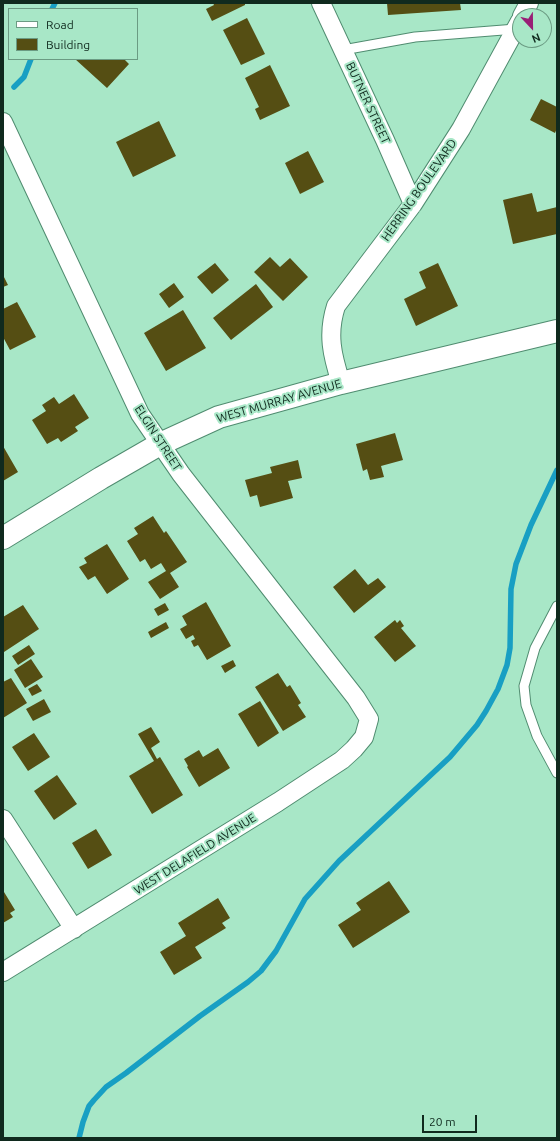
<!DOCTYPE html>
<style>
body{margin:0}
#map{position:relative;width:560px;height:1141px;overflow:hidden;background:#a8e7c7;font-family:Ubuntu,sans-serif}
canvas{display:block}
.frame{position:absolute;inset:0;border:4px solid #102a1e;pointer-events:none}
.legend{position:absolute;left:8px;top:8px;width:130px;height:52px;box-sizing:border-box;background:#a8e7c7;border:1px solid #6b9b83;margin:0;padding:5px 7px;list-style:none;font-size:12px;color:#102a1e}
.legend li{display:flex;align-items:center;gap:8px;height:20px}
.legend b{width:20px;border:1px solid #6b9b83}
.north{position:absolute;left:512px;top:8px;width:40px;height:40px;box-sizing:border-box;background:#a8e7c7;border:1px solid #6b9b83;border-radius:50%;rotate:158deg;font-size:11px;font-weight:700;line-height:16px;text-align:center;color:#102a1e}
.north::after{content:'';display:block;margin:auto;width:14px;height:18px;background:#991e76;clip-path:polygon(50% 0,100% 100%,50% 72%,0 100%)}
.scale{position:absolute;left:422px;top:1115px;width:55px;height:18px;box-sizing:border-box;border:2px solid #102a1e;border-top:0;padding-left:5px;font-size:12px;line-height:14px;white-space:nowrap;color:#102a1e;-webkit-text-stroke:3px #a8e7c7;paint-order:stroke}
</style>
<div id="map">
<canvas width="560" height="1141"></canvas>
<div class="frame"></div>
<ul class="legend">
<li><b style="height:5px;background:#fff"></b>Road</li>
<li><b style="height:11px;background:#554e13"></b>Building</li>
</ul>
<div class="north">N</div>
<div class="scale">20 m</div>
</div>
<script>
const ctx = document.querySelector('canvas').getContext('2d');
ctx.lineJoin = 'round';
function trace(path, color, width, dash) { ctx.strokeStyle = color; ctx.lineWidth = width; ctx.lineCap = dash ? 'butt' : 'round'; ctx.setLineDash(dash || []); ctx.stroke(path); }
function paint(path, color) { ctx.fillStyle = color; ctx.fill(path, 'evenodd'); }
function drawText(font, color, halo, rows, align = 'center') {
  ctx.font = font + ' Ubuntu,sans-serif'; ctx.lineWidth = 4; ctx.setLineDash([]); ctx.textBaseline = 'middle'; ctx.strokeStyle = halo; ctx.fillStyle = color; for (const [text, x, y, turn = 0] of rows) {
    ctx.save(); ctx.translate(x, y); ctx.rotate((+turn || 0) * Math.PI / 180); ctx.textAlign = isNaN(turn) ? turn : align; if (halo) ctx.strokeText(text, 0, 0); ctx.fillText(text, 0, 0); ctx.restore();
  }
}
trace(new Path2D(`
 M52,9L55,3
 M14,87L24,77L31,59
 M79,1138L83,1122L89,1106L94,1100L106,1087L126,1073L200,1016L248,982L261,971L276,951L305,899L339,861L450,757L477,725L486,711L498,689L507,665L510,648L511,589L516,564L531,525L557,470`), '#189fc3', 5.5);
paint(new Path2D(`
 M213,3H245V5L212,21L206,9L214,5Z
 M387,3H460L461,10L388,15Z
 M247,18L265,54L241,65L223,30Z
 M75,59H124L129,64L107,88Z
 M270,65L290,106L260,120L255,109L259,107L245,78Z
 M541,99L557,107V128L555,133L530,120Z
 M159,121L176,156L133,177L116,142Z
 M308,151L324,182L300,194L285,163Z
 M532,193L537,212L557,207V234L513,244L503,200Z
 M270,257L280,267L290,258L308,277L283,301L254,272Z
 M215,263L229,280L212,294L197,277Z
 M438,263L458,306L416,326L404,299L426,288L419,272Z
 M3,275L8,285L3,287Z
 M174,283L184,297L169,308L159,294Z
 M256,284L273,307L231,340L213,318Z
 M17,302L36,337L10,350L3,337V309Z
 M183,310L206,348L166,371L144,333Z
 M74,394L89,418L75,427L78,431L61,442L58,438L47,444L32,420L46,411L42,405L54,397L59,404Z
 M395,433L403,460L381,466L384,477L370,480L367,469L363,471L356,444Z
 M3,446L18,472L3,481Z
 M298,460L302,478L288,481L293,498L260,507L257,495L250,497L245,480L272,473L270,467Z
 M153,516L164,533L166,531L187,562L170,573L179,587L160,599L148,582L166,571L161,563L151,569L145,559L140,562L127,541L138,534L134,528Z
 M107,544L129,579L107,594L95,576L88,580L79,567L87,563L84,558Z
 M355,569L368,585L378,578L386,587L354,613L333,587Z
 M206,602L231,646L207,660L198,645L194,647L191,641L195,639L193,635L186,639L180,629L187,625L182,616Z
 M165,603L169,610L158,616L154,609Z
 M23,605L39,629L4,652L3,617Z
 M395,620L397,623L400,620L404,626L401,628L416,646L395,662L374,637Z
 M166,622L169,628L151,638L148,632Z
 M29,645L35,654L18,665L12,656Z
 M31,659L43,677L25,688L14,670Z
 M233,660L236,666L225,673L221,666Z
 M278,673L287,687L290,685L301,703L298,705L306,717L283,731L255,687Z
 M11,678L27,703L3,718V682Z
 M37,684L42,691L32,696L28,689Z
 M44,699L51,712L33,721L26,709Z
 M260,701L279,733L258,747L238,714Z
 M151,727L160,742L151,748L157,759L160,757L183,795L152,814L129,776L154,761L138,734Z
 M34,733L50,757L28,771L12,747Z
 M218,748L230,768L199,787L187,767L188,766L184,759L199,750L203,757Z
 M57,775L77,804L54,820L34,791Z
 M96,829L112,855L88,869L72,843Z
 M389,881L410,912L353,948L338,925L361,910L356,903Z
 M4,892L15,910L10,913L13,917L3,923V893Z
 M218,898L230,918L222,923L226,928L195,947L202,958L174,975L160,952L186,936L178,923Z`), '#554e13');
const service = new Path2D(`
 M343,50L415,37L516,29
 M557,606L535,648L524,686L526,705L537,736L557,773`);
const minor = new Path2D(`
 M321,3L385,140L413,204
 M522,16L529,3
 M3,122L140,414L181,474L356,698L369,719L364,737L354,749L342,760L278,802L3,972
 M341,383C332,355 327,334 336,306L413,204L461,129L520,21
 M3,819L74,929`);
const tertiary = new Path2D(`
 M3,538L101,478L160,444L219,417L341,383L557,331`);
trace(service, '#508c70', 11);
trace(minor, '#508c70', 20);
trace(tertiary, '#508c70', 24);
trace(service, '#fff', 9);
trace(minor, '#fff', 18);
trace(tertiary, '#fff', 22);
drawText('12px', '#102a1e', '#a8e7c7', [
 ["BUTNER STREET",368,103,65],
 ["HERRING BOULEVARD",419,190,-55],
 ["WEST MURRAY AVENUE",279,401,-16],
 ["ELGIN STREET",158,438,57],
 ["WEST DELAFIELD AVENUE",195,854,-32]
]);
</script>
